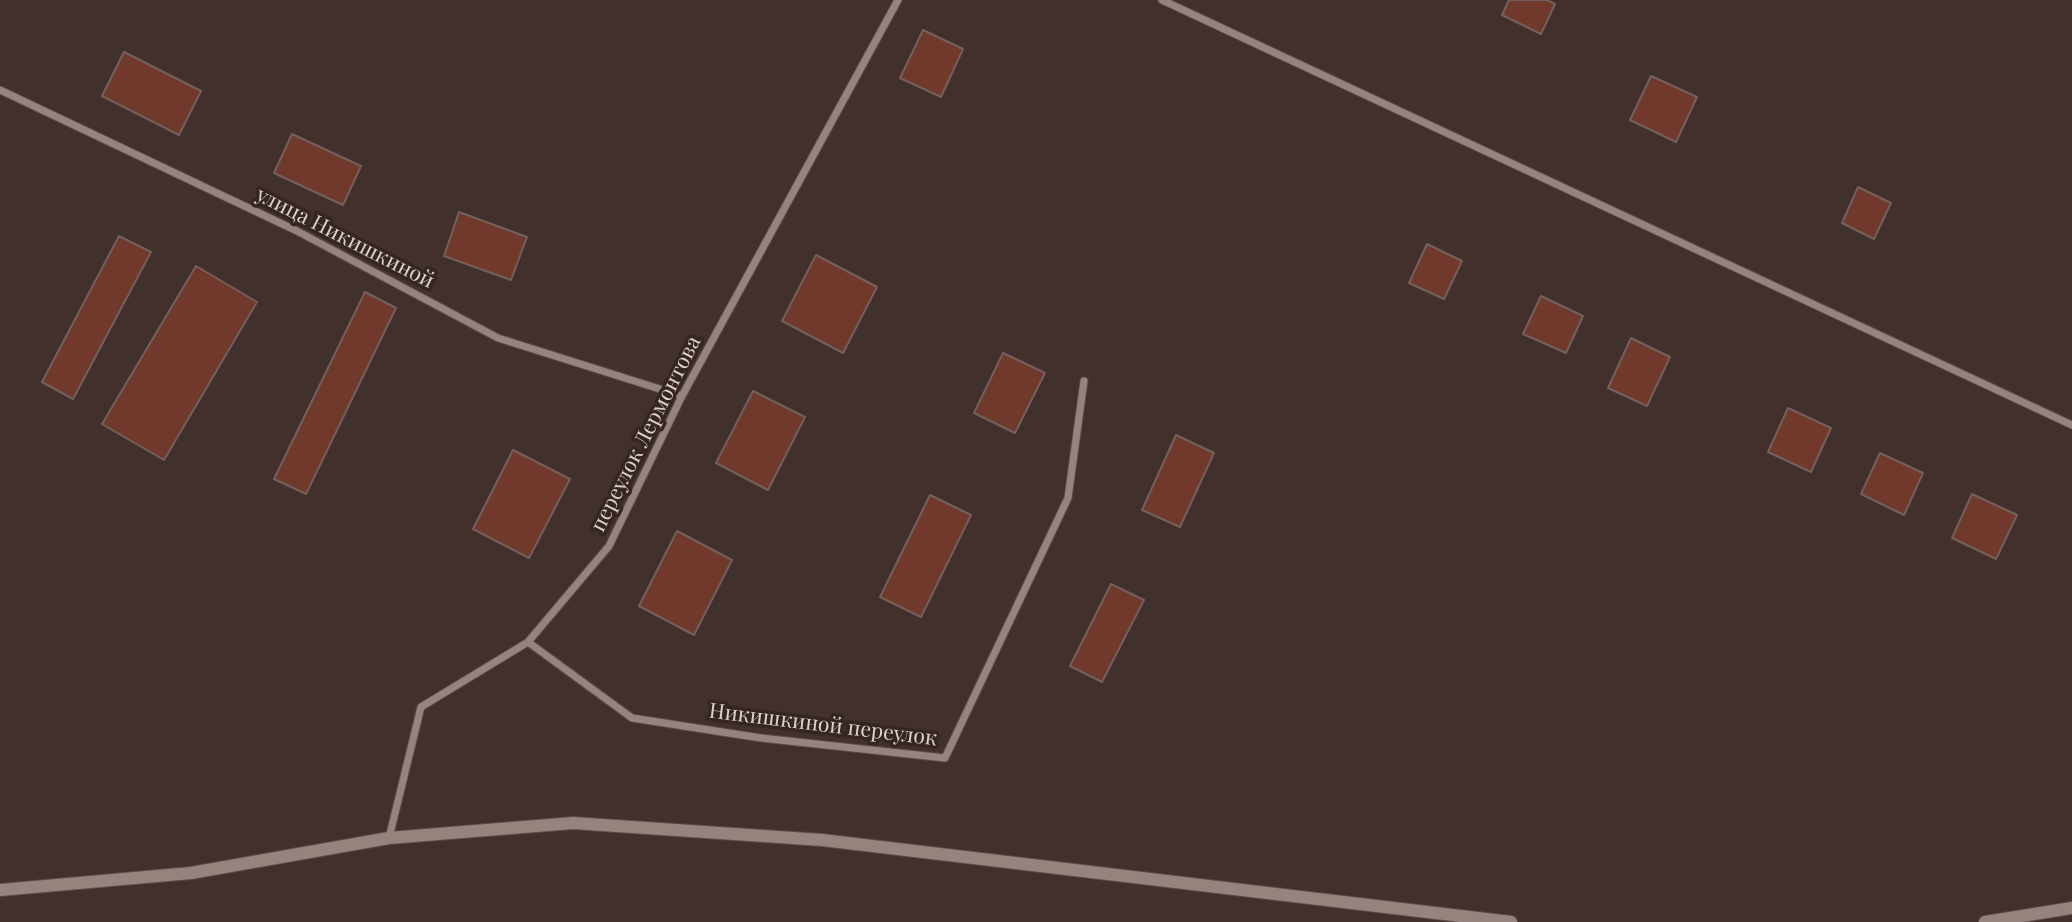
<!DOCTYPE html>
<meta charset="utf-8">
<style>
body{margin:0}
canvas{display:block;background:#41302c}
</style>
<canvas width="2072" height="922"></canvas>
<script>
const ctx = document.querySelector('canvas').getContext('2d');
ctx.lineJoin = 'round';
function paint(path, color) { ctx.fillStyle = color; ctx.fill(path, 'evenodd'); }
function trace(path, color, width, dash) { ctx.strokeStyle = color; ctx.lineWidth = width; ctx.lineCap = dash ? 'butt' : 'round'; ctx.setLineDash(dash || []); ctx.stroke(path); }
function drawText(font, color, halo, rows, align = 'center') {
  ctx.font = font + ' "Playfair Display",serif'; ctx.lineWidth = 7; ctx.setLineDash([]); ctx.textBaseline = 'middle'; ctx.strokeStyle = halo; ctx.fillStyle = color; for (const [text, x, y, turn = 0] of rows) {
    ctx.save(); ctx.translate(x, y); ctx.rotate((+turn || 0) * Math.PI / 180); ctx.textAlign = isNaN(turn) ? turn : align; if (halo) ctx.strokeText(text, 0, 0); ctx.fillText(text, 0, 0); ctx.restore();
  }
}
const building = new Path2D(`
 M1509,0H1547L1555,4L1541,34L1502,15Z
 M923,30L963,49L941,97L900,78Z
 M124,52L201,91L179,135L102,96Z
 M1651,76L1697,97L1676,142L1630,120Z
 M292,134L361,166L343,205L274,173Z
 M1858,187L1891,203L1874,239L1842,223Z
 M459,212L527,237L511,280L444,256Z
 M119,236L151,252L73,399L42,382Z
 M1427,244L1462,261L1444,299L1409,283Z
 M816,255L877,287L843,353L782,321Z
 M196,266L257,302L164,460L102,424Z
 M365,292L396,308L306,494L274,479Z
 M1541,296L1583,316L1566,353L1523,334Z
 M1631,338L1670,357L1647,406L1608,388Z
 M1003,353L1045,373L1015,433L974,413Z
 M753,391L805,417L768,490L716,463Z
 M1788,408L1831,428L1811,472L1768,452Z
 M1176,435L1214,453L1180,527L1142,510Z
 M513,450L570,479L529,558L473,529Z
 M1880,453L1923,473L1904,515L1861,494Z
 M1972,494L2017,515L1996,559L1952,538Z
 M930,495L971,515L921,617L880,597Z
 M677,531L732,560L694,635L639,606Z
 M1111,584L1144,600L1102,682L1070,666Z`);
paint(building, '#71382c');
trace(building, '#73605c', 2);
const minor = new Path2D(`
 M1162,0L2072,425
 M0,90L297,231L498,338L682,396
 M528,642L632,718L761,738L945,758L1068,498L1084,381
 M389,838L421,707L528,642L609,546L682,396L898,0`);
const tertiary = new Path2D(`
 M0,890L191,873L389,838L573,823L822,840L1511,922
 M1985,922L2072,908`);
trace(minor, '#5a4c48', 9);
trace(tertiary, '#5a4c48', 14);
trace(minor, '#96837e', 7);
trace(tertiary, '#96837e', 12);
drawText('21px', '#dcd1cf', '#362622', [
 ["улица Никишкиной",345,238,27],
 ["переулок Лермонтова",646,434,-63],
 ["Никишкиной переулок",823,725,7]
]);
</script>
